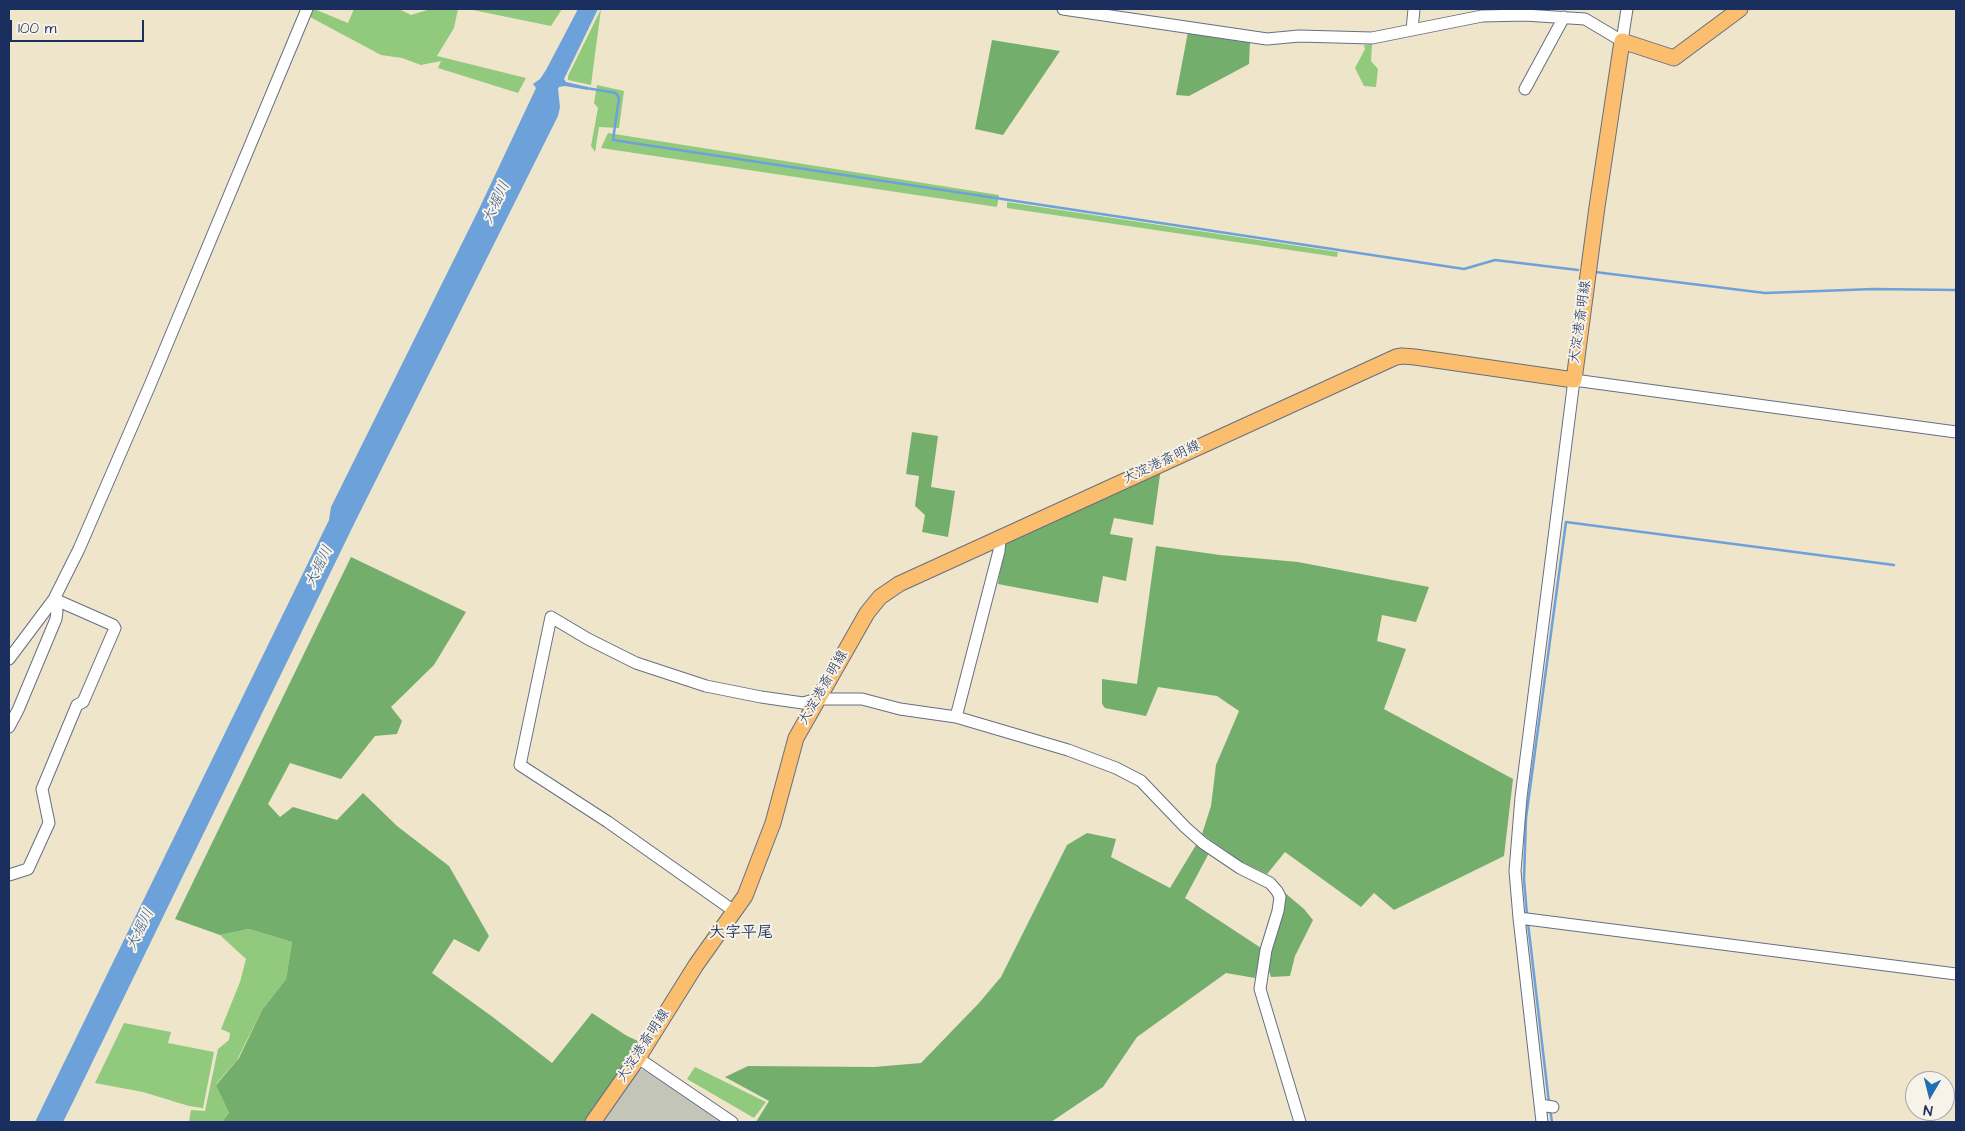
<!DOCTYPE html>
<meta charset="utf-8">
<style>
body{margin:0}
#map{position:relative;width:1965px;height:1131px;overflow:hidden;background:#efe5ca;font-family:"Architects Daughter",sans-serif}
canvas{display:block}
.frame{position:absolute;inset:0;border:10px solid #1b2f5e;pointer-events:none}
.north{position:absolute;left:1905px;top:1071px;width:50px;height:50px;box-sizing:border-box;background:#f7f3e8;border:1px solid #9fa5b1;border-radius:50%;rotate:188deg;font-size:14px;font-weight:700;line-height:20px;text-align:center;color:#1b2f5e}
.north::after{content:'';display:block;margin:auto;width:18px;height:22px;background:#1f6fb2;clip-path:polygon(50% 0,100% 100%,50% 72%,0 100%)}
.scale{position:absolute;left:10px;top:20px;width:134px;height:22px;box-sizing:border-box;border:2px solid #1b2f5e;border-top:0;padding-left:6px;font-size:15px;line-height:18px;white-space:nowrap;color:#1b2f5e;-webkit-text-stroke:4px #f7f3e8;paint-order:stroke}
</style>
<div id="map">
<canvas width="1965" height="1131"></canvas>
<div class="frame"></div>
<div class="north">N</div>
<div class="scale">100 m</div>
</div>
<script>
const ctx = document.querySelector('canvas').getContext('2d');
ctx.lineJoin = 'round';
function paint(path, color) { ctx.fillStyle = color; ctx.fill(path, 'evenodd'); }
function trace(path, color, width, dash) { ctx.strokeStyle = color; ctx.lineWidth = width; ctx.lineCap = dash ? 'butt' : 'round'; ctx.setLineDash(dash || []); ctx.stroke(path); }
function drawText(font, color, halo, rows, align = 'center') {
  ctx.font = font + ' "Architects Daughter","Klee One",sans-serif'; ctx.lineWidth = 4; ctx.setLineDash([]); ctx.textBaseline = 'middle'; ctx.strokeStyle = halo; ctx.fillStyle = color; for (const [text, x, y, turn = 0] of rows) {
    ctx.save(); ctx.translate(x, y); ctx.rotate((+turn || 0) * Math.PI / 180); ctx.textAlign = isNaN(turn) ? turn : align; if (halo) ctx.strokeText(text, 0, 0); ctx.fillText(text, 0, 0); ctx.restore();
  }
}
paint(new Path2D(`
 M645,1069L697,1104L722,1122H602L637,1071Z`), '#c4c5b9');
paint(new Path2D(`
 M314,9L348,23L354,9H399L411,15L431,9H458L454,28L437,56L526,78L518,93L438,68L441,61L421,65L402,58L381,55L310,17Z
 M468,9H562L551,26Z
 M601,9L591,85L568,80V76Z
 M1372,44L1371,61L1378,69L1376,87L1364,86L1355,68L1365,49L1364,45Z
 M597,85L624,91L619,128L599,127L595,152L591,146L598,108L594,103Z
 M608,133L999,195L997,207L601,148Z
 M1007,202L1338,252L1337,257L1007,208Z
 M249,929L292,942L286,979L262,1010L237,1060L216,1084L229,1113L222,1122H189L191,1110L205,1111L218,1049L229,1040L230,1033L221,1029L240,982L246,959L220,935Z
 M124,1023L171,1032L168,1043L214,1052L203,1108L189,1106L143,1092L95,1083Z
 M695,1067L766,1102L754,1118L687,1079Z`), '#91ca7d');
paint(new Path2D(`
 M1188,32L1250,42L1249,64L1189,96L1176,95Z
 M992,40L1060,51L1003,135L975,129Z
 M912,432L938,436L931,487L955,491L948,537L922,532L925,515L915,506L919,476L906,474Z
 M1161,468L1153,525L1114,518L1110,534L1133,538L1126,581L1103,576L1098,603L998,584L1005,540Z
 M1156,546L1220,555L1298,562L1429,587L1416,622L1382,615L1377,641L1406,649L1384,709L1513,779L1504,856L1394,910L1374,893L1361,907L1285,852L1267,874L1242,862L1202,834L1211,806L1216,765L1239,711L1217,696L1158,687L1146,716L1105,708L1102,704V679L1137,684Z
 M351,557L466,612L434,665L391,707L402,721L397,734L375,736L341,779L290,763L268,804L280,817L293,807L337,820L363,793L397,826L449,866L489,936L479,952L454,939L432,973L494,1018L552,1063L592,1013L627,1036L640,1042L586,1122H222L229,1113L216,1085L239,1058L262,1010L286,979L292,942L249,929L220,935L175,919Z
 M1087,833L1116,839L1111,857L1170,888L1196,845L1209,853L1185,898L1261,948L1271,947L1284,913L1285,893L1304,909L1313,920L1295,956L1290,976L1271,977L1267,965L1258,966L1255,978L1226,973L1137,1037L1103,1087L1051,1122H756L769,1101L725,1077L748,1066L874,1067L921,1063L979,1003L1001,977L1067,845Z`), '#74ae6c');
paint(new Path2D(`
 M578,9H598L564,79L566,82L588,87V90L565,86L559,87L558,89L560,107L558,116L356,520L73,1102L63,1122H35L329,520L331,507L479,209L536,88L533,84L540,79L546,70Z`), '#6da1da');
trace(new Path2D(`
 M586,88L616,93L619,98L613,140L1464,269L1495,260L1578,270
 M1595,272L1765,293L1874,289L1956,290
 M1527,915L1524,879L1526,818L1566,522L1894,565
 M1528,923L1549,1103
 M1550,1109L1552,1122`), '#6da1da', 2.5);
const minor = new Path2D(`
 M1063,9L1267,39L1299,36L1372,38L1482,16L1525,15L1585,19L1622,41L1627,9
 M1412,30L1414,9
 M1525,89L1564,17
 M9,659L54,599L79,549L150,385L307,9
 M956,717L999,551L1000,538
 M9,727L18,710L56,619L57,611L54,599
 M9,875L28,869L49,823L42,789L77,705L83,702L115,628L113,625L54,599
 M734,911L608,822L520,765L551,617L588,639L636,663L706,686L761,697L803,703L817,699H862L900,709L956,717L1068,750L1116,768L1141,781L1185,827L1203,843L1240,868L1270,883L1277,891L1280,897L1278,911L1266,950L1260,989L1300,1122
 M1519,918L1956,974
 M638,1058L732,1122
 M1540,1105L1553,1107
 M1542,1122L1519,918L1515,871L1521,797L1574,380L1956,432`);
const major = new Path2D(`
 M593,1122L638,1058L696,965L745,896L773,823L796,738L867,613L880,597L899,584L1396,357L1402,356L1415,357L1574,380L1597,207L1622,41L1674,58L1740,9`);
trace(minor, '#656f84', 13);
trace(major, '#656f84', 17);
trace(minor, '#fff', 11);
trace(major, '#fbbd6e', 15);
drawText('14px', '#1b2f5e', '#f7f3e8', [
 ["大淀港斎明線",1581,322,-82],
 ["大淀港斎明線",1162,463,-25],
 ["大淀港斎明線",824,688,-60],
 ["大淀港斎明線",644,1046,-57]
]);
drawText('italic 15px', '#385789', '#f7f3e8', [
 ["大堀川",497,203,-65],
 ["大堀川",320,567,-64],
 ["大堀川",141,930,-64]
]);
drawText('bold 16px', '#1b2f5e', '#f7f3e8', [
 ["大字平尾",741,934]
]);
</script>
